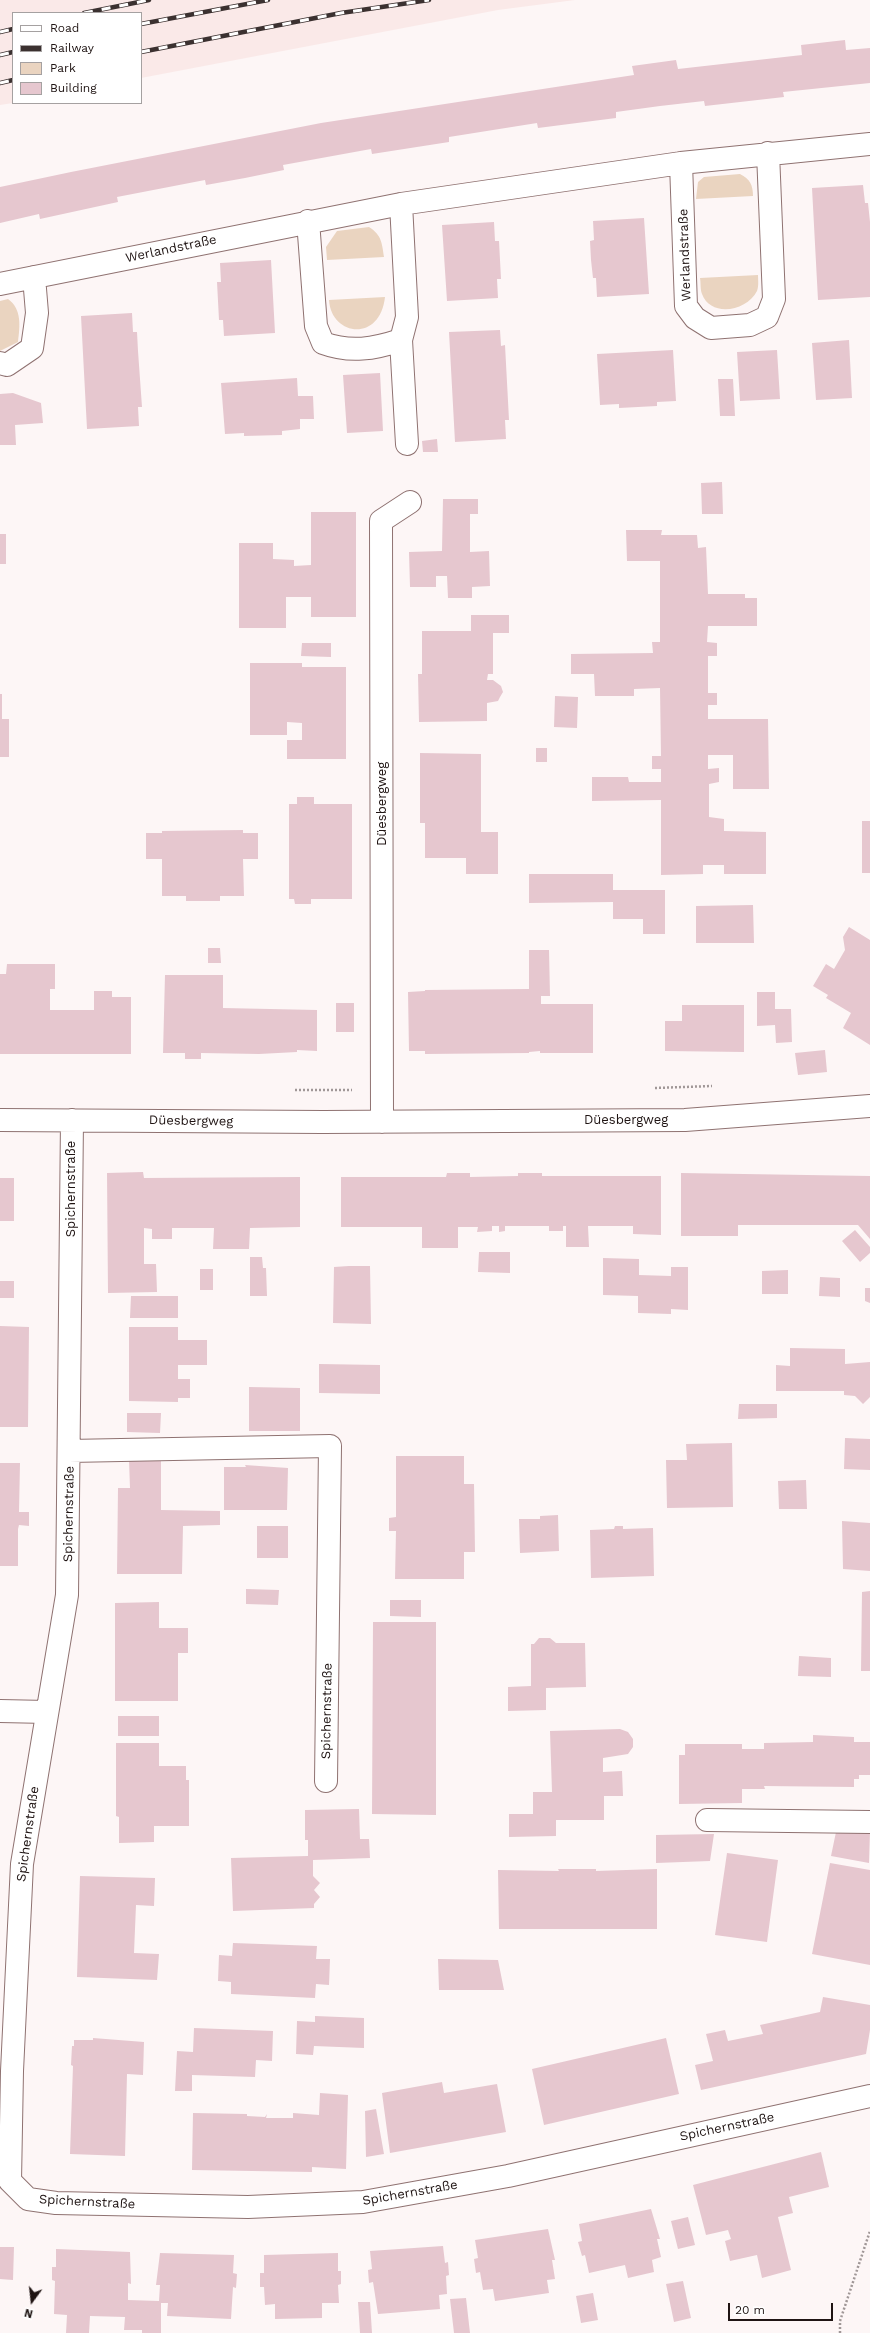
<!DOCTYPE html>
<meta charset="utf-8">
<style>
body{margin:0}
#map{position:relative;width:870px;height:2333px;overflow:hidden;background:#fdf6f6;font-family:"Work Sans",sans-serif}
canvas{display:block}
.legend{position:absolute;left:12px;top:12px;width:130px;height:92px;box-sizing:border-box;background:#fff;border:1px solid #a5a1a1;margin:0;padding:5px 7px;list-style:none;font-size:12px;color:#1f1413}
.legend li{display:flex;align-items:center;gap:8px;height:20px}
.legend b{width:20px;border:1px solid #a5a1a1}
.north{position:absolute;left:12px;top:2281px;width:40px;height:40px;-webkit-text-stroke:3px #fff;paint-order:stroke;rotate:195deg;font-size:11px;font-weight:700;line-height:16px;text-align:center;color:#1f1413}
.north::after{content:'';display:block;margin:auto;width:14px;height:18px;background:#1f1413;clip-path:polygon(50% 0,100% 100%,50% 72%,0 100%)}
.scale{position:absolute;left:728px;top:2303px;width:105px;height:18px;box-sizing:border-box;border:2px solid #1f1413;border-top:0;padding-left:5px;font-size:12px;line-height:14px;white-space:nowrap;color:#1f1413;-webkit-text-stroke:3px #fff;paint-order:stroke}
</style>
<div id="map">
<canvas width="870" height="2333"></canvas>
<ul class="legend">
<li><b style="height:5px;background:#fff"></b>Road</li>
<li><b style="height:5px;background:#3b3130"></b>Railway</li>
<li><b style="height:11px;background:#ead4c0"></b>Park</li>
<li><b style="height:11px;background:#e6c7cf"></b>Building</li>
</ul>
<div class="north">N</div>
<div class="scale">20 m</div>
</div>
<script>
const ctx = document.querySelector('canvas').getContext('2d');
ctx.lineJoin = 'round';
function paint(path, color) { ctx.fillStyle = color; ctx.fill(path, 'evenodd'); }
function trace(path, color, width, dash) { ctx.strokeStyle = color; ctx.lineWidth = width; ctx.lineCap = dash ? 'butt' : 'round'; ctx.setLineDash(dash || []); ctx.stroke(path); }
function drawText(font, color, halo, rows, align = 'center') {
  ctx.font = font + ' "Work Sans",sans-serif'; ctx.lineWidth = 3; ctx.setLineDash([]); ctx.textBaseline = 'middle'; ctx.strokeStyle = halo; ctx.fillStyle = color; for (const [text, x, y, turn = 0] of rows) {
    ctx.save(); ctx.translate(x, y); ctx.rotate((+turn || 0) * Math.PI / 180); ctx.textAlign = isNaN(turn) ? turn : align; if (halo) ctx.strokeText(text, 0, 0); ctx.fillText(text, 0, 0); ctx.restore();
  }
}
paint(new Path2D(`
 M0,0H575L498,10L141,78V13H13V103L0,105Z`), '#fae9e8');
paint(new Path2D(`
 M740,174C750,179 753,185 753,196L696,199L698,182L704,177Z
 M369,227C382,235 382,244 384,257L327,260L326,247L337,231Z
 M758,275C758,280 759,286 757,291C747,311 711,318 702,294C700,289 701,283 700,278Z
 M385,297C380,343 331,336 329,300Z
 M8,299C22,309 20,326 18,342L0,351V301Z`), '#ead4c0');
paint(new Path2D(`
 M845,40L846,50L870,48V83L783,92L784,97L705,106L704,101L660,106L616,112V118L538,128L537,123L449,137V142L372,154L371,149L283,165L284,170L245,178L206,185L205,180L117,197L118,202L40,219L39,214L0,223V187L71,172L321,123L634,75L632,66L676,60L678,69L802,55L801,45Z
 M863,185L865,203H868L870,222V297L818,300L812,188Z
 M644,218L649,294L597,297L596,278H593L591,260L590,241L594,240L593,221Z
 M494,222L495,241H499L501,279H497L498,298L447,301L442,225Z
 M271,260L275,333L224,336L223,320H219L217,282H221L220,263Z
 M132,313L133,332H137L138,351L142,407H138L139,426L87,429L81,316Z
 M500,330L501,346L505,345L508,401L509,420H505L506,439L455,442L449,332Z
 M849,340L852,398L816,400L812,343Z
 M673,350L676,401L657,402V406L619,408V404L600,405L597,354Z
 M777,350L780,399L740,401L737,352Z
 M380,373L383,431L347,433L343,375Z
 M297,378L298,396H313L314,419H300V429L282,431V435L244,436V433L225,434L221,383Z
 M718,379H733L735,416H720Z
 M13,393L41,403L43,423L15,425L16,445H0V394Z
 M437,439L438,452H423L422,441Z
 M722,482L723,514H702L701,483Z
 M443,499H478V514H470V552L489,551L490,586L472,587V598H448L447,576H436V587H410L409,552L442,551Z
 M311,512H356V617H311V597H286V628H239V543H273V559L294,560V566L311,565Z
 M626,530H662L661,535H697L698,548L706,547L708,594H745V598H757V626H708L707,642L717,643V656H708V693H717V705H708V719H768L769,789H733V755H708V769L719,768V782L709,784V817L724,819V831L766,832V874H724V865H703V874L661,875V800L592,801V777H628L629,782H661V769H652V756H661L660,688L634,689V696H595L594,674H571V654L653,653L652,642H660V561H627Z
 M0,534H6V564H0Z
 M471,615H509V633H493V674H488L487,680H493L501,686L503,692L500,697L498,701L487,703V721L419,722L418,674H422V631H471Z
 M302,643H331V657L301,656Z
 M250,663H302V667H346V759H287V740H302V723L287,722V735H250Z
 M0,694H2V719H9V757H0Z
 M555,696L578,697L577,728L554,727Z
 M536,748H547V762H536Z
 M420,753L481,754V832H498V874H466V858H425V823H420Z
 M297,797H314V804H352V899H311V904H295L294,899H289V804H297Z
 M862,821H870V873H862Z
 M243,830V833H258V859H243L244,896H220V901H186V896H162V859H146V833H162V831Z
 M529,874H613V890H665V934H643V919H613V902L529,903Z
 M753,905L754,943H696V906Z
 M849,927L870,940V1045L843,1028L851,1013L826,998L828,995L813,986L826,964L834,969L845,950L843,937Z
 M208,948H220L221,963H208Z
 M529,950H549L550,996H541V1004H593V1053H540V1051L529,1052V1053L425,1054V1051H409L408,992L425,991V990L529,989Z
 M7,964H55V989H50V1010H94V991H112V997H131V1054H0V974H6Z
 M165,975H223V1008L317,1010V1051L297,1050V1052L259,1054L201,1053V1059H185V1053H163Z
 M757,992H775V1009H791L792,1042L776,1043L775,1025L757,1026Z
 M336,1003H354V1032H336Z
 M682,1005H744V1052L665,1051V1021H682Z
 M825,1050L827,1072L798,1075L795,1053Z
 M143,1172L144,1178L300,1177V1227L250,1228L249,1249H213L214,1228H172V1239H152V1229L144,1228V1264H156L157,1292L108,1293L107,1173Z
 M447,1173H470V1177L518,1176V1173H542V1176H661V1235L633,1234V1226H588L589,1247H566V1226H563V1231H549V1226H505V1231L499,1232V1226H492V1231L477,1232L478,1227H458V1248H422V1227H341V1177H446Z
 M681,1173L870,1176V1239L858,1225H738V1236H681Z
 M0,1178H14V1221H0Z
 M855,1230L870,1247V1253L860,1262L842,1241Z
 M479,1252H510V1273L478,1272Z
 M250,1257H262L263,1268H266L267,1296H250Z
 M603,1258L639,1259V1275L671,1276V1267H688V1310L671,1309V1314L638,1313V1296L603,1295Z
 M349,1266H370L371,1324L333,1323L334,1267Z
 M200,1269H213V1290H200Z
 M788,1270V1294H762V1271Z
 M820,1277L840,1278V1297L819,1296Z
 M0,1281H14V1298H0Z
 M865,1288H870V1303L865,1301Z
 M131,1296H178V1318H130Z
 M0,1326L29,1327L28,1427H0Z
 M129,1327H178V1340H207V1365H178V1379H190V1398H178V1402L129,1401Z
 M790,1348L845,1349V1364L870,1362V1397L863,1404L855,1396L844,1395V1391H776V1365L790,1366Z
 M319,1364L380,1365V1394L319,1393Z
 M249,1387L300,1388V1431H249Z
 M739,1404H777V1418L738,1419Z
 M127,1413H161L160,1433L127,1432Z
 M845,1438L870,1439V1470L844,1469Z
 M732,1443L733,1507L667,1508L666,1460H687L686,1444Z
 M396,1456H464V1484H474L475,1552H464V1579H395L396,1531H389V1518L396,1517Z
 M129,1460H161V1510L220,1511V1525L183,1526L182,1574H117L118,1488H130Z
 M0,1463H20L19,1512H29V1526L19,1525L18,1529V1566H0Z
 M245,1465L288,1468L287,1510H224V1467H246Z
 M806,1480L807,1509H779L778,1481Z
 M558,1515L559,1551L520,1553L519,1519H540V1516Z
 M842,1521L870,1523V1571L843,1569Z
 M257,1526H288V1558H257Z
 M615,1526H623V1529L653,1528L654,1576L591,1578L590,1530L614,1529Z
 M246,1589L279,1590L278,1605L246,1604Z
 M870,1591V1671H861L862,1592Z
 M390,1600H421V1617L390,1616Z
 M159,1602V1628H188V1653H178V1701H115V1603Z
 M373,1622H436V1815L372,1814Z
 M539,1638H550L556,1643H585L586,1687L546,1688V1710L508,1711V1687L531,1686V1644H534Z
 M799,1656L831,1658V1677L798,1676Z
 M118,1716H159V1736H118Z
 M620,1729L628,1732L633,1739V1747L628,1754L603,1758V1772L622,1771L623,1796H604V1820H556V1836L509,1837V1814H533V1792H552L550,1731Z
 M813,1735L854,1737V1742H870V1775H859V1779H854V1787L764,1786L765,1789H742V1803L679,1804V1755H685V1744H742V1749H764V1743L813,1742Z
 M116,1743H159V1766H186V1780H189V1826H154V1842L119,1843V1817L116,1816Z
 M359,1809L360,1839H369L370,1858L313,1860V1876L320,1883L314,1890L320,1897L314,1904V1908L233,1911L231,1858L308,1856V1840H305V1810Z
 M870,1831L869,1863L831,1856L836,1832Z
 M714,1834L710,1861L656,1863V1835Z
 M727,1853L778,1860L767,1942L715,1935Z
 M830,1863L870,1870V1965L812,1954Z
 M558,1869H596V1871L657,1869V1929H499L498,1870L559,1871Z
 M80,1876L155,1878L154,1906L136,1905L134,1953L159,1954L157,1980L77,1977Z
 M233,1943L317,1946L316,1959H330L329,1985L316,1984L315,1998L231,1994V1982L218,1981L219,1955L232,1956Z
 M438,1959L498,1960L504,1990H439Z
 M823,1997L870,2005V2030L866,2054L701,2090L695,2065L713,2061L706,2034L725,2030L728,2041L763,2034L760,2025L820,2012Z
 M315,2016L364,2018V2048L314,2046L313,2055L296,2054L297,2021L315,2022Z
 M194,2028L273,2031L272,2061L256,2060L255,2077L192,2075V2091H175L177,2051L193,2052Z
 M93,2038L144,2042L143,2075L127,2074L125,2156L70,2154L73,2066L71,2065L72,2046H74V2040H93Z
 M666,2038L679,2094L544,2125L532,2069Z
 M442,2082L444,2093L497,2084L506,2132L390,2153L382,2093Z
 M320,2093L348,2095L346,2169L312,2167V2172L192,2170L193,2113L247,2114V2116L265,2117L267,2114L266,2118H293V2113L319,2115Z
 M376,2109L384,2154L366,2157L365,2111Z
 M821,2152L829,2187L789,2197L793,2213L778,2217L791,2270L762,2278L757,2255L730,2261L725,2241L731,2239L728,2230L706,2235L693,2185Z
 M651,2209L660,2239H657L661,2257L652,2260L654,2272L628,2278L625,2265L589,2273L585,2255L582,2256L578,2242L582,2241L579,2224Z
 M688,2217L695,2245L678,2249L671,2221Z
 M548,2229L555,2260H552L555,2279L547,2280L549,2293L495,2301L493,2289L483,2290L480,2272L476,2273L474,2259L478,2258L475,2240Z
 M443,2246L445,2263L448,2262L449,2275L446,2276L447,2294L439,2295L440,2309L378,2314L373,2282L369,2283L368,2270L372,2269L370,2251Z
 M0,2247H14L13,2280L0,2279Z
 M56,2249L130,2252L131,2284L128,2283V2300L159,2301L160,2285H156L160,2253L234,2255L233,2273L237,2274L236,2288L233,2287L231,2319L167,2316L168,2303H161V2333H142V2330H124L125,2317L90,2316L89,2333H66L67,2315L54,2314L55,2281L52,2280V2267H56Z
 M338,2253V2271H341V2284L338,2285L339,2303H322V2318L275,2319V2304L265,2305L264,2287H260V2273H264V2255Z
 M683,2281L691,2318L674,2322L666,2284Z
 M593,2293L598,2320L581,2323L576,2296Z
 M466,2298L470,2333H454L450,2299Z
 M358,2302H370L372,2333H360Z`), '#e6c7cf');
const minor = new Path2D(`
 M681,163L686,306L695,318L711,328L750,325L767,317L774,299L768,153
 M308,221L316,326L323,343C350,353 374,349 401,340L407,317L401,204
 M0,284L401,204L681,163L870,144
 M401,340L407,444
 M0,363L7,365L32,348L37,313L34,277
 M0,1120L323,1122L685,1120L870,1106
 M72,1120L67,1595L22,1864L12,2071L10,2181L28,2199L56,2203L248,2207L363,2202L508,2176L870,2096
 M382,1122L381,521L410,502
 M69,1451L330,1446L326,1781
 M0,1711L47,1712
 M707,1820L870,1822`);
trace(minor, '#8f7271', 24);
trace(new Path2D(`
 M655,1088L712,1086
 M295,1090H352
 M840,2333V2321L870,2231`), '#a09797', 2.5, [2, 2]);
trace(minor, '#fff', 22);
const rail = new Path2D(`
 M84,13L149,0
 M141,24L268,0
 M0,32L13,29
 M141,52L341,13L429,0
 M0,55L13,52
 M0,83L13,80`);
trace(rail, '#3b3130', 4.5);
trace(rail, '#fff', 3, [9]);
drawText('13px', '#1f1413', '#fff', [
 ["Werlandstraße",171,249,-12],
 ["Werlandstraße",685,255,-92],
 ["Düesbergweg",382,804,-90],
 ["Düesbergweg",626,1120],
 ["Düesbergweg",191,1121,1],
 ["Spichernstraße",71,1189,-90],
 ["Spichernstraße",69,1514,-89],
 ["Spichernstraße",327,1711,-89],
 ["Spichernstraße",28,1834,-82],
 ["Spichernstraße",727,2127,-12],
 ["Spichernstraße",410,2193,-10],
 ["Spichernstraße",87,2202,3]
]);
</script>
